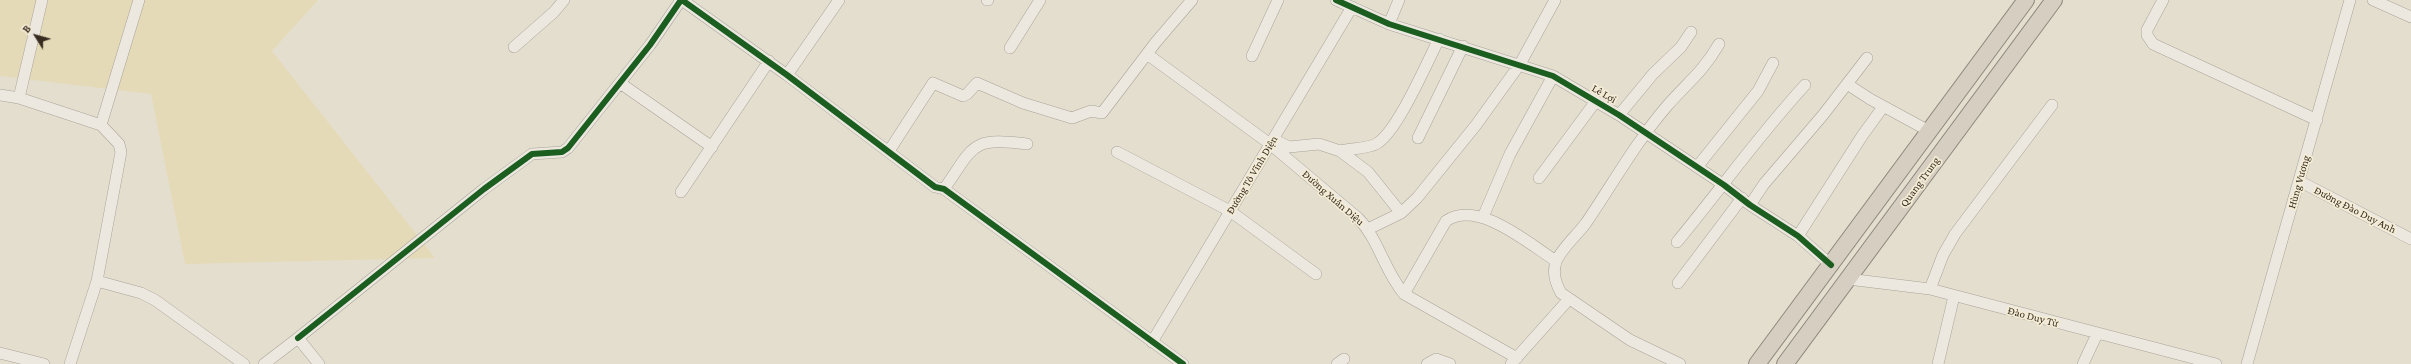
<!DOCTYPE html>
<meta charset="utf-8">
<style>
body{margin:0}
#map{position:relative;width:2411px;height:364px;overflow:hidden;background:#e4dece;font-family:"Crimson Pro",serif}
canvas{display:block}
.north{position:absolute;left:16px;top:16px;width:40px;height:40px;-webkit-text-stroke:3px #f4ecd5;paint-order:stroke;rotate:307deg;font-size:11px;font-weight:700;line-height:16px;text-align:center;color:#372c20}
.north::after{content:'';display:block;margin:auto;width:14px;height:18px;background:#372c20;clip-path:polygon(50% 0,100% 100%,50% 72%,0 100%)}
</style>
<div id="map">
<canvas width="2411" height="364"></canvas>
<div class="north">B</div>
</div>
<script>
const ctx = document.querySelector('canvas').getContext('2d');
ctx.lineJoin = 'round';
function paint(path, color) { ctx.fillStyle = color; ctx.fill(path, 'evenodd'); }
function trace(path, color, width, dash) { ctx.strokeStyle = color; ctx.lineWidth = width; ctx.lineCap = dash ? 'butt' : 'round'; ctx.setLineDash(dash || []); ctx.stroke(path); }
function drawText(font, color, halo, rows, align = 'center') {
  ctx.font = font + ' "Crimson Pro",serif'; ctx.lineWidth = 3.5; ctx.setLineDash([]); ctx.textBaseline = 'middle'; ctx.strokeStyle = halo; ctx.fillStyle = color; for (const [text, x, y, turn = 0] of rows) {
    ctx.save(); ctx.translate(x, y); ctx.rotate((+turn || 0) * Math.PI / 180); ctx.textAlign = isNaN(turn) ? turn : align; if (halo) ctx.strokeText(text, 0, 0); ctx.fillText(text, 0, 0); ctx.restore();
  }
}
paint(new Path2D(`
 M0,0H318L272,51L435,258L185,264L151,94L0,76Z`), '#e5dab7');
const minor = new Path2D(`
 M682,0L787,75L935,187L944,189L1183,364
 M987,0H988
 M1336,0L1389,24L1553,76L1619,115L1724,185L1750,205L1798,236L1831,265
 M2163,0L2147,30V35L2153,44L2317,120
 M2373,0L2411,17
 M1389,24L1399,0
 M514,47L554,12L564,0
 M1010,48L1040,0
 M1147,54L1270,144L1358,218C1379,240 1384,270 1404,294L1517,358
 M1252,56L1278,0
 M787,75L839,0
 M620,83L712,147
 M1847,84L1870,99L1929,131
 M0,95L19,98L101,125L119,144L121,152L97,281L70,364
 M19,98L42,0
 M1619,115L1653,74L1681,47L1691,32
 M101,125L139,0
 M1418,138L1463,46
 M1273,139L1289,147L1319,144L1340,151L1368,172L1401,213
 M889,151L933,83L963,96L967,94L977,83L1023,103L1072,118L1091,111L1102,113L1156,42L1192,0
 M1340,151C1351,148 1366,149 1376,144C1397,133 1427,62 1439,39
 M1117,152L1230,211L1316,274
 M1697,167L1758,91L1773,63
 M1539,178L1596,101
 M2299,181L2411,239
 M944,189C975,145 970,137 1027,144
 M681,192L769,61
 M1750,205L1764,184L1823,115L1867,58
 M1483,217L1510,154L1553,76
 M1368,229L1401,213L1417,198L1476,125L1520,64L1555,0
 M1798,236L1862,136L1883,107
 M1677,242C1720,190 1759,135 1805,85
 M1848,279L1930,289L2216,364
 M97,281L141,293L155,300L244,364
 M1678,283L1742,198
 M1930,289L1943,255L1955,234L2052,105
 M1404,294L1446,221C1478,199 1529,244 1556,261
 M298,338L484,189L532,154L562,152L568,148L650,45L681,0
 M1152,342L1352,7
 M0,353L44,364
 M264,364L298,338L319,364
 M1337,364L1344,359
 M1427,364L1436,359L1450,364
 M1511,364L1569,299
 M1680,364L1630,340L1561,293C1556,284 1552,273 1556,262C1560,250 1578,234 1586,223C1612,185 1636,142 1667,106C1687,83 1703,72 1719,44
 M1938,364L1954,296
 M2083,364L2097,334
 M2247,364L2350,0`);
const highway = new Path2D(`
 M1757,364L2026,0
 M1785,364L2054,0`);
trace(minor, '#a9a397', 12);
trace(highway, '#8e887e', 18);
trace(minor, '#ece8e0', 11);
trace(highway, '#d6cec0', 16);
trace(new Path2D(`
 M682,0L787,75L935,187L944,189L1183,364
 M1336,0L1389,24L1553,76L1619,115L1724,185L1750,205L1798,236L1831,265
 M298,338L484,189L532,154L562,152L568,148L650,45L681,0`), '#1b5e20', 6);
drawText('11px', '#372c20', '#f4ecd5', [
 ["Lê Lợi",1604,94,30],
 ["Đường Tô Vĩnh Diện",1252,175,-59],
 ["Quang Trung",1920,182,-54],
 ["Hùng Vương",2299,182,-74],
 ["Đường Xuân Diệu",1333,198,41],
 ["Đường Đào Duy Anh",2355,210,27],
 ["Đào Duy Từ",2033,317,15]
]);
</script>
